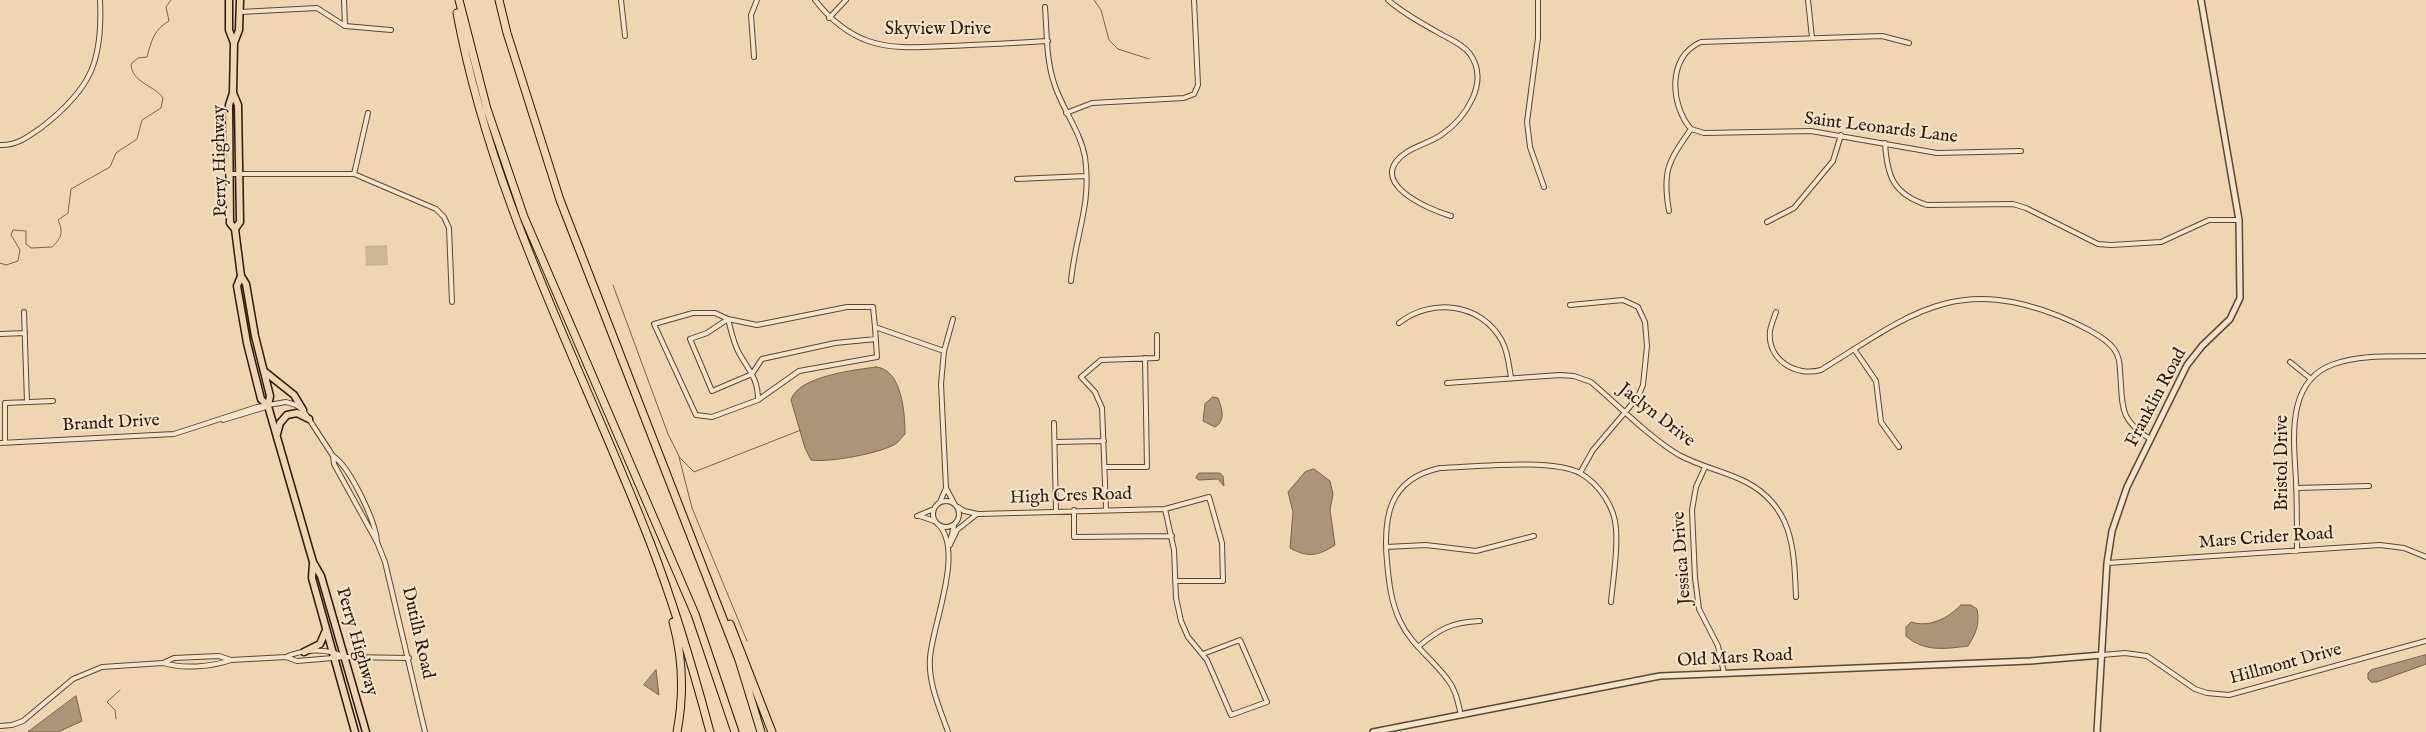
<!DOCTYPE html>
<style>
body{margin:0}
canvas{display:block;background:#efd5b1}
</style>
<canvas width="2426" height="732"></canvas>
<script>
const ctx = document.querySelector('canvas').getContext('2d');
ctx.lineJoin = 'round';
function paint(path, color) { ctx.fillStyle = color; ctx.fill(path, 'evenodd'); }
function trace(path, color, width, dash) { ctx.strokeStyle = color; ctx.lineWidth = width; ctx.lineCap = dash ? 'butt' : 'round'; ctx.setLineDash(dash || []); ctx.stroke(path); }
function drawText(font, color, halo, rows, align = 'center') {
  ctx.font = font + ' "IM FELL English",serif'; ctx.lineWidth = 4; ctx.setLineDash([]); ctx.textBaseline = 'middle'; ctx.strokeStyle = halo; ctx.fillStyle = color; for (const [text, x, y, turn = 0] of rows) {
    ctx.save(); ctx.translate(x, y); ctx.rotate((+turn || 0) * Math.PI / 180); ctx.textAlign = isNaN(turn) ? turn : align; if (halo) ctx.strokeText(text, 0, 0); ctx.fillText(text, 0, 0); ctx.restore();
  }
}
paint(new Path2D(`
 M387,245L388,265L366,266L365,246Z`), '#ceb594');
const water = new Path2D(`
 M876,367C902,369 905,413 905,434C902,437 899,441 897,443C883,453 828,463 811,460L805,448L791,400C798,376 855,370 876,367Z
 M1213,397L1218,398C1222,408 1226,421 1215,427L1203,421L1205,404Z
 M1314,469L1330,481L1333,494L1330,510L1335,545C1318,556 1308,558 1290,548L1293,512L1288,492L1305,472Z
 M1199,473H1220L1223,476L1224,486L1218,479L1199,480L1196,478Z
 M1961,605H1971L1977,609C1980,625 1976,633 1968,646C1945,649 1924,652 1906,636V627L1911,622C1930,628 1948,618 1961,605Z
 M2426,655V664L2377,682H2371L2368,679V673L2371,670Z
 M656,670L659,695L644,685Z
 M76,696L82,721L58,732H28Z`);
paint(water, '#ad9478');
trace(water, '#7a624b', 1);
trace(new Path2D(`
 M1094,0L1101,10L1109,40L1118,49L1149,59
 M0,263L6,265L18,261L20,250L11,235L13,230L26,231V244L31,248L52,247C61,238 64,233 58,220L68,213L71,189L110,167L116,153L137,139L142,120L161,108L163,98C154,85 132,83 131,64L138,58L147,57C151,42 154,29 169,21L166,7L171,0
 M613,285L668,434L680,458L694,472L801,430
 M679,457L692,508L747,641
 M116,719L115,710L107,702L120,690`), '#7a624b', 1);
const minor = new Path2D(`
 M344,0L345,26
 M621,0L625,36
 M815,0C829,18 846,33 868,41C894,50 922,47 948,46C981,45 1014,43 1048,41
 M1388,0C1403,13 1421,23 1439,33C1449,39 1463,44 1470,54C1490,82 1466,118 1441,135C1431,142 1418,145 1407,152C1363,181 1427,209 1451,216
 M1538,0V38L1527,122L1530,147L1544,187
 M1808,0L1812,38
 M1045,7C1047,32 1046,59 1054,83C1062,109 1080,130 1085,157C1092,205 1075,236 1071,281
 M240,12L317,8L345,26L391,30
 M829,18L846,0
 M1909,43L1882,36L1701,42C1667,56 1670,105 1691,129L1704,133L1811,131L1937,153L2021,151
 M754,57L751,15L757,0
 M1066,113L1092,103L1184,98L1194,94L1198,85L1194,0
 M1885,143C1887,176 1893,194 1927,205L2013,204L2026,208L2098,244L2111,245L2161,242L2209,220H2239
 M0,145C17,146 29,136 42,127C91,89 103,61 100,0
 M228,174H354L436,209L444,217L449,228L452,302
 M354,174L368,113
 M1017,179L1086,176
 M1669,211C1662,171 1668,162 1691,129
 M1767,222L1794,208L1833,161L1841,135
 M1570,305L1623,300L1638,307L1645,322L1647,346L1643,385L1638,397L1593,450L1580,473
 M24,312L27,402
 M1776,312C1774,318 1771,325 1770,331C1767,360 1796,377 1821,370C1907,317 1953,274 2059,316C2074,322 2105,336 2114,349C2119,356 2120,363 2120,371C2123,406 2118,419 2150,439
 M953,319L944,351L941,384L946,488L954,503
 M1399,323C1430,298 1481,302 1502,341C1508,352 1509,365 1511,378
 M0,334L25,333
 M876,339L835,343L762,359L752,374L712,391L690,339L707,333L728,319C731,330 733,342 739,353C749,371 758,378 758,400L712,417L696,415L654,324L693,313H715L728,319L757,325L847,307H873L875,327L944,351
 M1854,349L1876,381L1881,422L1899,447
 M2290,362L2311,379
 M1447,383L1560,375L1574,376L1591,382C1617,404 1650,438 1679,455C1701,467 1725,471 1746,482C1794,507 1794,551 1796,597
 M758,400L799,371L877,357L875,327
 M223,420L266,407
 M1054,423L1056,511
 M5,442V403L53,401
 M1055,442L1104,441
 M0,443L174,434L257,407L286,402L296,405L303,410L333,456C350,467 376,522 377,542
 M333,456L334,464L377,542L385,562L425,732
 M1105,467H1147L1145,358
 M1705,467L1696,487L1692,510L1695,578L1699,609L1718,646L1724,673
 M2296,488L2369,486
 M933 514a13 13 0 1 1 26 0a13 13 0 1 1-26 0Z
 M940,502L946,488
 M958,507L964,511L978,514L1165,509L1209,497L1222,543L1223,581H1175
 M1106,508L1102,408L1095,392L1081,377L1101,360L1157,358V335
 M1165,509L1174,550L1176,598L1181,621L1188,637L1207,660L1231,715L1267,702L1240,640L1203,654
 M1074,510V537L1172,536
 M917,516L934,509
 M920,516L934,521
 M938,524C965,551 932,625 930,658C928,683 940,709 948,732
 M950,541L954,526
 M950,545L957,530L977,514
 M1386,547L1426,545L1476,551L1534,536
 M2297,551C2297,528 2297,504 2296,481C2294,440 2285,381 2334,364C2363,354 2396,357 2426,356
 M2107,563L2380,545L2404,548L2426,557
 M1418,647C1439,629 1452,622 1480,621
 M2102,655L2125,653L2147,656L2195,689L2207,693L2229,695L2426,641
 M286,657C303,649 328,648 344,657
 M163,663C183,669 211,667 231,660
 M1461,715C1458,703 1456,690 1448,680C1433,659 1411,645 1400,621C1391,602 1389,583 1387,562C1383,518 1388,479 1440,468C1473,467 1552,458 1580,473C1599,484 1615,507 1616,529C1618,553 1613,578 1611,602
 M0,726L12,725L23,721L73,679L102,667L163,663L174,658L219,656L231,660L286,657L297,661L345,657L409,658`);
const tertiary = new Path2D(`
 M1373,732L1660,676L2030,661L2102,655
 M2097,732L2107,563L2112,531L2127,487L2187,365L2202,346L2230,319L2240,298L2239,220L2201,0`);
const primary = new Path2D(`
 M229,0V30L234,43
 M233,93L229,105L230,223L235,229L241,276L246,284L255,336L270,396L268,406L313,562L321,576L366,732
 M235,229L240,222L238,105L233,93L234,43L239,30L240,0
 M241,276L237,286L247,343L261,399L268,406
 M264,371L294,395L303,410
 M277,434L280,423L287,415L297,413L309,419
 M313,563L312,578L355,732
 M304,652L320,644L326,630`);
const motorway = new Path2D(`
 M459,0L487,109L524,217L695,614L735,732
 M499,0L507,33L560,200L739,660L761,732
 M457,13C491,199 582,367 650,542C674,604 693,668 710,732
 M673,622C683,658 684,695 677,732
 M730,624L772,732`);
trace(minor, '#5e4632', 6);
trace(tertiary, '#5e4632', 8);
trace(primary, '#2d1708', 9);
trace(motorway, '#2d1708', 9);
trace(minor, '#f5e4cc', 4);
trace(tertiary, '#f5e4cc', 5);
trace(primary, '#efd5b1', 6);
trace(motorway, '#efd5b1', 7);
drawText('18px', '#2d1708', '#f5e4cc', [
 ["Skyview Drive",938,30],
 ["Saint Leonards Lane",1881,129,7],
 ["Perry Highway",221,161,-91],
 ["Franklin Road",2157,398,-62],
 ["Jaclyn Drive",1656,416,38],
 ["Brandt Drive",111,424,-3],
 ["Bristol Drive",2283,463,-90],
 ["High Cres Road",1071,497,-2],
 ["Mars Crider Road",2266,539,-4],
 ["Jessica Drive",1683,558,-94],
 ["Dutilh Road",417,633,77],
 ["Perry Highway",356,642,74],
 ["Old Mars Road",1735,659,-3],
 ["Hillmont Drive",2286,665,-15]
]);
</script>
